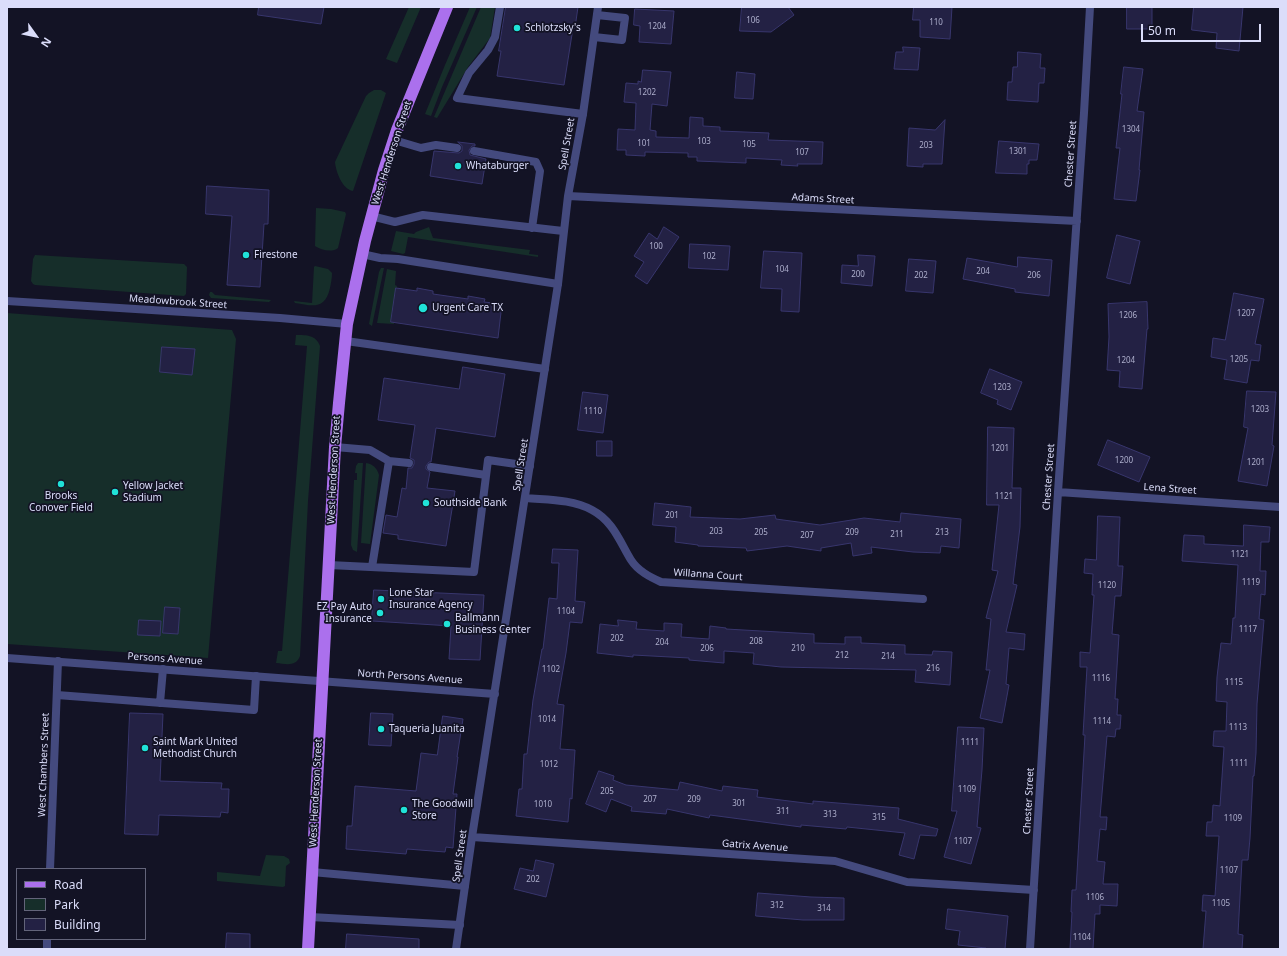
<!DOCTYPE html>
<style>
body{margin:0}
#map{position:relative;width:1287px;height:956px;overflow:hidden;background:#131325;font-family:"Noto Sans",sans-serif}
canvas{display:block}
.frame{position:absolute;inset:0;border:8px solid #dbddfa;pointer-events:none}
.legend{position:absolute;left:16px;top:868px;width:130px;height:72px;box-sizing:border-box;background:#131325;border:1px solid #63647a;margin:0;padding:5px 7px;list-style:none;font-size:12px;color:#dbddfa}
.legend li{display:flex;align-items:center;gap:8px;height:20px}
.legend b{width:20px;border:1px solid #63647a}
.north{position:absolute;left:16px;top:16px;width:40px;height:40px;-webkit-text-stroke:3px #131325;paint-order:stroke;rotate:123deg;font-size:11px;font-weight:700;line-height:16px;text-align:center;color:#dbddfa}
.north::after{content:'';display:block;margin:auto;width:14px;height:18px;background:#dbddfa;clip-path:polygon(50% 0,100% 100%,50% 72%,0 100%)}
.scale{position:absolute;left:1141px;top:24px;width:120px;height:18px;box-sizing:border-box;border:2px solid #dbddfa;border-top:0;padding-left:5px;font-size:12px;line-height:14px;white-space:nowrap;color:#dbddfa;-webkit-text-stroke:3px #131325;paint-order:stroke}
</style>
<div id="map">
<canvas width="1287" height="956"></canvas>
<div class="frame"></div>
<ul class="legend">
<li><b style="height:5px;background:#ab70ed"></b>Road</li>
<li><b style="height:11px;background:#162e2a"></b>Park</li>
<li><b style="height:11px;background:#232144"></b>Building</li>
</ul>
<div class="north">N</div>
<div class="scale">50 m</div>
</div>
<script>
const ctx = document.querySelector('canvas').getContext('2d');
ctx.lineJoin = 'round';
function paint(path, color) { ctx.fillStyle = color; ctx.fill(path, 'evenodd'); }
function trace(path, color, width, dash) { ctx.strokeStyle = color; ctx.lineWidth = width; ctx.lineCap = dash ? 'butt' : 'round'; ctx.setLineDash(dash || []); ctx.stroke(path); }
function drawText(font, color, halo, rows, align = 'center') {
  ctx.font = font + ' "Noto Sans",sans-serif'; ctx.lineWidth = 3.5; ctx.setLineDash([]); ctx.textBaseline = 'middle'; ctx.strokeStyle = halo; ctx.fillStyle = color; for (const [text, x, y, turn = 0] of rows) {
    ctx.save(); ctx.translate(x, y); ctx.rotate((+turn || 0) * Math.PI / 180); ctx.textAlign = isNaN(turn) ? turn : align; if (halo) ctx.strokeText(text, 0, 0); ctx.fillText(text, 0, 0); ctx.restore();
  }
}
paint(new Path2D(`
 M409,7H421L397,63L386,59Z
 M470,7H477L442,87L431,116L425,114L445,65Z
 M481,7H495L490,38L468,67L437,118L434,117Z
 M374,90H381L386,93L353,191C342,189 336,172 335,162L366,96L369,93Z
 M316,208L331,209L345,212L346,214L338,248C332,253 321,250 315,246Z
 M429,227L433,238L530,250L529,254L538,255V257L408,237L405,253L403,254L391,251L396,231L414,234L416,232Z
 M35,255L184,264L187,267L186,294L184,296L35,285L33,284L31,281L33,259Z
 M315,266L328,269L332,273C332,278 331,283 330,288C325,310 313,306 295,303L294,301L312,303L314,267Z
 M381,268H384L372,326L369,324L379,272Z
 M387,269L396,271L395,285L397,286L391,322H394V324L377,323Z
 M210,292H212L215,295L271,300L269,302L211,298L209,295Z
 M7,313L232,330L236,339L208,658L7,644Z
 M296,335C307,335 316,335 320,346L308,501L300,656C296,667 286,664 276,663L278,651H282L307,346L295,345Z
 M358,463H363L357,552L353,550L351,545L354,480H357V473H355L356,466Z
 M366,463C373,464 377,468 379,475L370,544L361,543Z
 M266,855L284,856L289,859L290,863L286,866L285,886L283,887L217,881V872L260,876Z`), '#162e2a');
const building = new Path2D(`
 M259,7H324L321,24L258,15Z
 M506,7H578L575,28H573L564,85L497,76L501,51H499Z
 M742,7H788L794,15L771,32L740,31Z
 M914,7H952L950,39L920,37V20H913Z
 M1127,7H1152V29H1127Z
 M1194,7H1243L1239,51L1216,48L1217,33L1192,30Z
 M635,9L674,11L671,44L639,42L640,26L634,25Z
 M903,47L920,48L918,70L894,69L896,52H903Z
 M1018,52L1041,54L1040,68H1045L1044,83H1039L1038,102L1007,100L1008,82H1012L1013,67H1017Z
 M1124,67L1143,69L1137,111L1144,112L1139,170H1140L1136,201L1114,199L1120,148H1116L1122,94H1121Z
 M643,70L671,72L667,106L652,104L650,130L656,131V137L689,138L690,117L703,118V126L720,127V131L769,133L768,140L823,142L822,164H797L798,166L781,165L782,160L746,158V163L697,161V157H688V153L645,152V156L626,155V150H617L618,129L635,130L636,103L624,102L626,83L638,84V81L641,82Z
 M737,72L755,74L753,99L735,98Z
 M945,120L942,164H923V167L907,166L909,128L935,130Z
 M999,141L1039,144L1037,160H1029V164H1027V174L996,173Z
 M458,142L475,144V146H472L469,150L470,155L486,159L482,184L430,176L434,151L459,153L462,151V146Z
 M207,186L269,190L268,224H264L260,287L227,285L232,216L206,214Z
 M664,227L679,237L647,284L635,276L644,262L634,256L649,233L657,239Z
 M1117,235L1140,241L1130,284L1107,278Z
 M690,244L730,246L728,270L689,268Z
 M764,251L802,253L799,312L781,311L782,289L761,288Z
 M858,255L875,256L872,286L841,283L842,265L858,266Z
 M1018,257L1052,260L1049,296L1015,292V289L963,279L967,258L1017,267Z
 M909,259L936,261L933,293L906,291Z
 M396,288L417,291V288L433,291V294L468,299V296L485,299L484,302L502,304L498,338L391,322Z
 M1234,293L1264,299L1255,344L1261,345L1259,361L1251,360L1247,383L1224,379L1227,360L1211,357L1213,338L1225,340Z
 M1147,302L1148,329H1147L1142,389L1119,387L1120,371L1107,370L1109,337L1108,304Z
 M162,347L195,349L192,375L160,372Z
 M463,367L505,374L495,437L436,428L431,462H429L426,466V469L430,472L427,488L455,491L446,546L398,539V535L383,533L386,515L397,517L402,488L406,489L408,468H412L414,464V460L410,458L415,425L378,420L384,378L459,389Z
 M990,369L1022,382L1011,410L997,404L998,400L981,393Z
 M1247,391L1276,392L1272,445L1274,446L1267,486L1238,481L1248,428L1244,427Z
 M583,392L608,395L603,433L578,430Z
 M988,427L1014,428L1012,488H1021L1020,527L1013,584L1017,585L1006,632L1025,634L1024,650L1009,648L1006,684L1009,685L1002,723L980,718L990,670H986L991,619L986,618L998,571L992,570L999,505H987Z
 M1108,440L1150,457L1139,482L1098,465Z
 M597,441H612V456H597Z
 M655,503L691,507L690,517L740,519L775,515L776,519L820,525L864,518L900,522L901,513L961,519L959,548L941,546L940,553L913,552L871,547L872,553L853,556L851,543L821,548V551L787,546L747,551L746,548L698,546V545L675,542L676,527L653,525Z
 M1098,516L1120,517L1118,566H1123L1121,596H1115L1112,634L1119,635L1115,699H1118L1117,715H1121L1120,729H1116L1115,737L1107,736L1100,817H1107L1106,830L1100,829L1097,861L1105,862L1103,884H1118L1117,906L1100,905V914H1095L1093,949H1070L1072,912H1071L1072,890H1076L1085,735H1083L1087,667H1080V652L1090,653L1094,595H1092L1093,574L1084,573L1085,559L1096,560Z
 M1244,525L1270,527L1269,542H1261L1260,571H1266L1265,595L1261,594L1259,619L1264,620L1257,704L1256,753L1254,776H1253L1250,838L1248,860H1242L1238,934L1243,935L1242,949H1203L1206,911H1202L1203,895L1215,896L1219,836H1206L1207,822H1212L1213,805L1220,806L1224,747L1213,746L1214,731H1226L1227,702L1216,701L1217,677L1221,643L1231,644L1233,618H1235L1238,565L1182,561L1184,535L1204,536V544L1243,546Z
 M553,549L578,550L575,601L585,602L582,623L570,622L566,653L557,704L564,705L560,749L575,750L572,799L570,798L568,822L516,816L519,789H522L524,754H527L533,700L542,649H543L549,598L557,599L559,563H552Z
 M374,590L484,595L480,660L449,659L451,626L372,621Z
 M165,607L180,608L178,634L163,633Z
 M139,620L161,621L160,636L138,635Z
 M618,620L637,622L636,629L664,631V623L682,624L681,637L709,639L710,626L726,628V629L814,634V643L845,644V637H861V643L905,645V654L932,655L933,651L952,652L950,685L915,682L916,670L781,667L753,664L754,653L724,651V663L689,660V658L633,655V657L597,653L600,624L618,626Z
 M130,713L163,714L160,781L222,783L221,789H229L228,813L221,812L220,817L159,815L158,835L125,834Z
 M371,713L393,714L391,746L369,745Z
 M443,716L463,719L457,757H458L453,794H457L453,848L446,847L445,852L407,849L406,854L346,849L347,826H352L355,786L416,791L421,753L437,755Z
 M958,727L984,728L982,770L977,827L981,828L971,864L944,857L957,811H952Z
 M599,771L614,776L613,780L626,785L678,790L680,782L722,791L723,786L758,790L757,797L813,804V801L899,808L898,819L938,829L936,836L920,835L914,859L899,855L905,833L847,827L846,829L801,825V827L710,815L709,818L667,809L666,814L631,811L632,807L611,799L606,812L586,804Z
 M536,860L554,864L546,897L514,889L520,868L533,871Z
 M758,893L811,897L844,898V920H803L756,916Z
 M948,909L1008,916L1005,949H986V948L958,945L960,931L946,929Z
 M227,933L250,934V949H226Z
 M347,934L419,939V949H346Z`);
paint(building, '#232144');
trace(building, '#38366d', 1);
trace(new Path2D(`
 M500,7L495,37L488,50L469,73L457,98L583,114
 M594,37L622,40L625,18L597,15
 M394,140L421,148L436,145L457,148
 M474,151L536,162L540,171L532,228
 M371,216L395,222L423,215L563,231
 M362,254L380,258L398,259L558,284
 M346,341L545,369
 M335,447L370,450L389,461L409,463
 M431,467L486,475
 M329,565L474,572L488,460L530,466
 M372,567L389,461
 M57,695L254,710L256,676
 M160,703L163,669
 M312,872L465,886
 M310,917L460,925`), '#444a7e', 8);
trace(new Path2D(`
 M568,196L1077,221
 M7,301L280,318L347,324
 M1058,492L1280,507
 M526,498C547,500 572,499 592,510C613,521 620,542 631,560C638,571 650,577 661,582L923,599
 M7,658L495,694
 M472,837L835,861L907,882L1034,890
 M50,869L58,661
 M47,949V939
 M456,949L472,837L558,284L568,196L583,114L598,7
 M1030,949L1058,492L1084,113L1090,7`), '#444a7e', 8);
trace(new Path2D(`
 M308,949L335,447L339,403L347,324L365,241L384,170L397,130L447,7`), '#ab70ed', 12);
for (const [x, y, r, color] of [
 [517,28,4,"#20e2d8"],
 [458,166,4,"#20e2d8"],
 [246,255,4,"#20e2d8"],
 [423,308,5,"#20e2d8"],
 [61,484,4,"#20e2d8"],
 [115,492,4,"#20e2d8"],
 [426,503,4,"#20e2d8"],
 [381,599,4,"#20e2d8"],
 [380,613,4,"#20e2d8"],
 [447,624,4,"#20e2d8"],
 [381,729,4,"#20e2d8"],
 [145,748,4,"#20e2d8"],
 [404,810,4,"#20e2d8"]
]) { const dot = new Path2D(); dot.arc(x, y, r, 0, 2 * Math.PI); ctx.fillStyle = color; ctx.fill(dot); trace(dot, '#131325', 1.5); }
drawText('8px', '#adaecc', null, [
 ["106",753,21],
 ["110",936,23],
 ["1204",657,27],
 ["1202",647,93],
 ["1304",1131,130],
 ["103",704,142],
 ["101",644,144],
 ["105",749,145],
 ["203",926,146],
 ["1301",1018,152],
 ["107",802,153],
 ["100",656,247],
 ["102",709,257],
 ["104",782,270],
 ["204",983,272],
 ["200",858,275],
 ["202",921,276],
 ["206",1034,276],
 ["1207",1246,314],
 ["1206",1128,316],
 ["1205",1239,360],
 ["1204",1126,361],
 ["1203",1002,388],
 ["1203",1260,410],
 ["1110",593,412],
 ["1201",1000,449],
 ["1200",1124,461],
 ["1201",1256,463],
 ["1121",1004,497],
 ["201",672,516],
 ["203",716,532],
 ["205",761,533],
 ["209",852,533],
 ["213",942,533],
 ["211",897,535],
 ["207",807,536],
 ["1121",1240,555],
 ["1119",1251,583],
 ["1120",1107,586],
 ["1104",566,612],
 ["1117",1248,630],
 ["202",617,639],
 ["208",756,642],
 ["204",662,643],
 ["206",707,649],
 ["210",798,649],
 ["212",842,656],
 ["214",888,657],
 ["216",933,669],
 ["1102",551,670],
 ["1116",1101,679],
 ["1115",1234,683],
 ["1014",547,720],
 ["1114",1102,722],
 ["1113",1238,728],
 ["1111",970,743],
 ["1111",1239,764],
 ["1012",549,765],
 ["1109",967,790],
 ["205",607,792],
 ["207",650,800],
 ["209",694,800],
 ["301",739,804],
 ["1010",543,805],
 ["311",783,812],
 ["313",830,815],
 ["315",879,818],
 ["1109",1233,819],
 ["1107",963,842],
 ["1107",1229,871],
 ["202",533,880],
 ["1106",1095,898],
 ["1105",1221,904],
 ["312",777,906],
 ["314",824,909],
 ["1104",1082,938]
]);
drawText('10px', '#dbddfa', '#131325', [
 ["Schlotzsky's",525,28],
 ["Whataburger",466,166],
 ["Firestone",254,255],
 ["Urgent Care TX",432,308],
 ["Yellow Jacket",123,486],
 ["Stadium",123,498],
 ["Brooks",61,496,"center"],
 ["Conover Field",61,508,"center"],
 ["Southside Bank",434,503],
 ["Lone Star",389,593],
 ["Insurance Agency",389,605],
 ["EZ Pay Auto",372,607,"right"],
 ["Insurance",372,619,"right"],
 ["Ballmann",455,618],
 ["Business Center",455,630],
 ["Taqueria Juanita",389,729],
 ["Saint Mark United",153,742],
 ["Methodist Church",153,754],
 ["The Goodwill",412,804],
 ["Store",412,816]
], 'left');
drawText('10px', '#dbddfa', '#131325', [
 ["Spell Street",567,144,-80],
 ["West Henderson Street",392,153,-72],
 ["Chester Street",1071,154,-86],
 ["Adams Street",823,199,3],
 ["Meadowbrook Street",178,302,4],
 ["Spell Street",521,465,-81],
 ["West Henderson Street",334,470,-87],
 ["Chester Street",1049,477,-86],
 ["Lena Street",1170,489,4],
 ["Willanna Court",708,575,4],
 ["Persons Avenue",165,659,4],
 ["North Persons Avenue",410,677,4],
 ["West Chambers Street",44,765,-88],
 ["West Henderson Street",316,793,-87],
 ["Chester Street",1029,801,-87],
 ["Gatrix Avenue",755,846,4],
 ["Spell Street",460,856,-82]
]);
</script>
